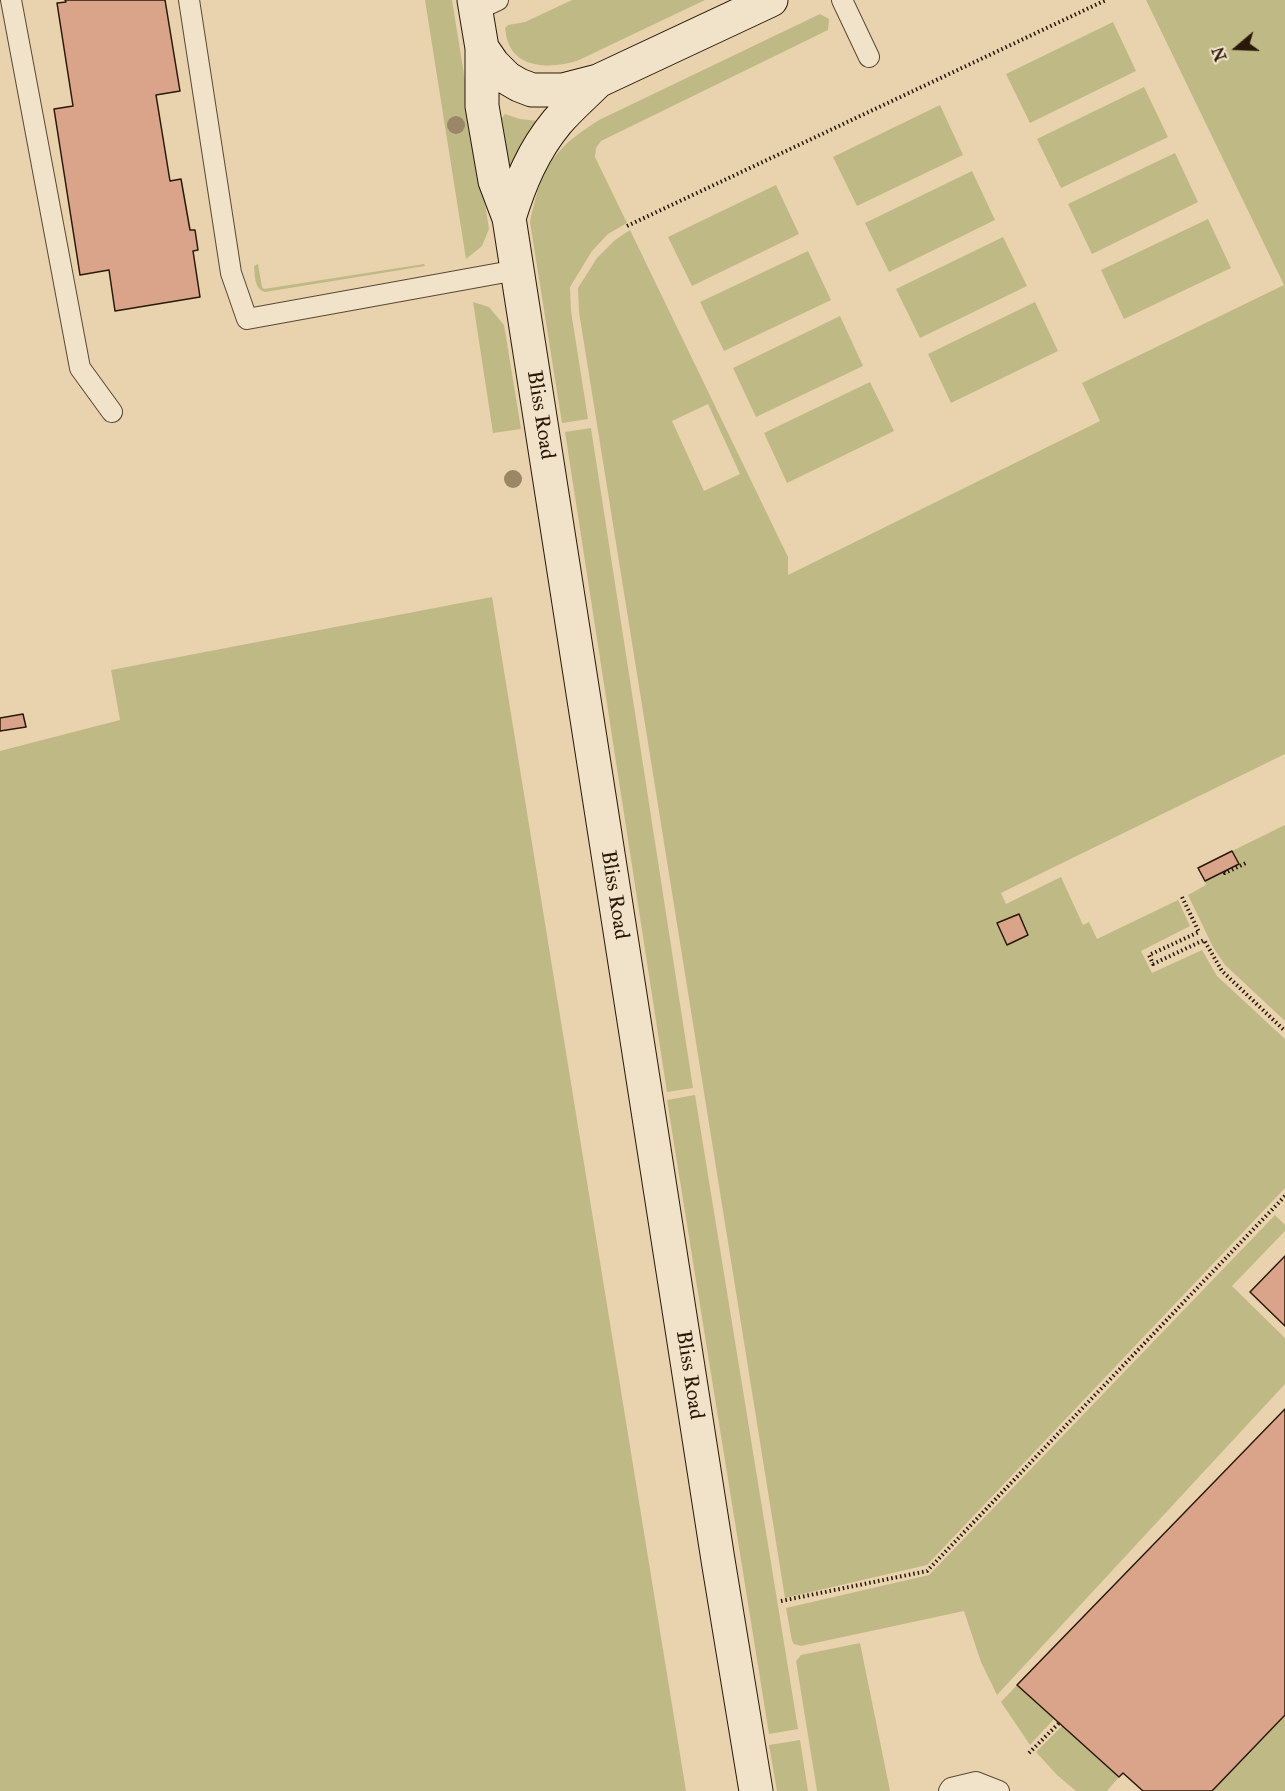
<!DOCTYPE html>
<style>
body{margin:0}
#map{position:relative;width:1285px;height:1791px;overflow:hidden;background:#e9d3ae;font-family:"IM FELL Great Primer",serif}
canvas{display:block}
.north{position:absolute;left:1207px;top:18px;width:60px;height:60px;-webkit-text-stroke:4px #f1e2ca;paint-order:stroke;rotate:251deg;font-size:16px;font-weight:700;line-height:24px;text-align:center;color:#2a1908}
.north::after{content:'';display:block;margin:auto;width:21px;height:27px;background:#2a1908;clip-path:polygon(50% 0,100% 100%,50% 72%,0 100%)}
</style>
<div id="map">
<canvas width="1285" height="1791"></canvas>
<div class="north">N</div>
</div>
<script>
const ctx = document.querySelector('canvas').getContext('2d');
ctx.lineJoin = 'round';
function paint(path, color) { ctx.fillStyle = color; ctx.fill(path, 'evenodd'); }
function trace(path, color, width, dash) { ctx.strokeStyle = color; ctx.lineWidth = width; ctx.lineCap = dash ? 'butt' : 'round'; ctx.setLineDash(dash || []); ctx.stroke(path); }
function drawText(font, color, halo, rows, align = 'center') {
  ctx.font = font + ' "IM FELL Great Primer",serif'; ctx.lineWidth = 6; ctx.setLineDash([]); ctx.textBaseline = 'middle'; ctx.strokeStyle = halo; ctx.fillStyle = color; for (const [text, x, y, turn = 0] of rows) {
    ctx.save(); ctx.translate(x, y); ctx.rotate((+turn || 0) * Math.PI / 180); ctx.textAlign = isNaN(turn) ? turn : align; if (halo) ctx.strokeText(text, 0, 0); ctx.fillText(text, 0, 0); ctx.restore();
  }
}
paint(new Path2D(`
 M425,0H452L489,229L482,246L466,259Z
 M572,0H705L579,60C557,68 518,71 508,42C506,38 506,33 505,28L508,25L525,22Z
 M1146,0H1285V754L1001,893L1006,904L1061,877L1083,925L1089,922L1097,939L1178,900L1190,926L1141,951L1152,973L1202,950L1217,976L1285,1039V1188L927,1565L785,1598L579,312L578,288L597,258L615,240L630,230L788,557V575L1100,421L1082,383L1284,285ZM708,404L740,474L704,491L672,421Z
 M820,14L829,19L828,30L601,141L596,148L595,157L627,223L608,234L592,251L570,287L571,311L588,419L562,423L530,222C542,167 552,150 599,120Z
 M1113,22L1136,71L1030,123L1006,74Z
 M1144,87L1168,137L1061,188L1037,139Z
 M940,105L963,155L857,206L833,157Z
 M505,114L520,119L538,121L516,163L503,176L502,118Z
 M1175,153L1198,202L1092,254L1068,204Z
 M972,171L995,220L889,272L865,223Z
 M776,185L799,234L692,286L668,237Z
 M1208,219L1231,268L1124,319L1101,270Z
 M1003,237L1027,286L920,338L896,289Z
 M808,251L831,300L724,351L700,302Z
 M258,264L262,287L264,289L424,264L425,266L265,292C254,289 255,275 254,266Z
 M473,302L489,307L504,325L521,429L493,433Z
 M1035,302L1058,351L951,403L928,354Z
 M840,316L863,366L756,417L733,368Z
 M870,382L894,431L787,483L764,433Z
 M591,428L693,1088L667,1092L565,432Z
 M492,597L686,1791H0V751L120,720L111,670Z
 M1285,825V1021L1225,965L1213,947L1188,895L1206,885L1205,881L1238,864L1232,851Z
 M695,1095L798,1729L769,1734L667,1100Z
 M1275,1215L1285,1225V1231L1232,1286L1285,1338V1384L997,1695L981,1662L964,1611L801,1646L794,1644L792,1641L786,1608L929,1575Z
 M860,1643L890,1791H817L796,1661L801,1655Z
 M1017,1685L1054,1719L1030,1745L1001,1702Z
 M1285,1715V1791H1212Z
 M1062,1726L1119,1777L1107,1791H1076L1057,1775L1036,1752Z
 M800,1740L808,1791H777L769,1745Z`), '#bfba85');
const building = new Path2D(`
 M65,0H165L180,91L156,95L170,181L181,179L190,230H195L198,250L193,251L200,297L115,311L109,270L80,275L54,109L73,106L57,3L66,2Z
 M23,714L26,727L0,731V718Z
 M1232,851L1239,864L1205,881L1198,868Z
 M1019,914L1028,935L1007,945L997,923Z
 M1285,1256V1326L1250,1292Z
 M1285,1409V1715L1212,1791H1143L1123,1773L1119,1777L1017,1685Z`);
paint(building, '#daa48b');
trace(building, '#2a1908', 1.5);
const lane = new Path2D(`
 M11,0L80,368L112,412
 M189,0L231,273L247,319L517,270
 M842,0L869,57
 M475,11L498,0
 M949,1791L951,1788L976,1782L999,1791`);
const secondary = new Path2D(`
 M474,0L482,48V106L495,181L509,218L718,1560L756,1791
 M482,48L493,64L507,78L519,85L532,90H563L598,81L771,0
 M509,218C520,183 533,151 557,122C569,108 584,95 597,82`);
trace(lane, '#5a4832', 22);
trace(secondary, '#2a1908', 35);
trace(new Path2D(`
 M627,226L1106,0
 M1224,872L1225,873L1246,863
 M1182,897L1199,932L1149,955L1153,964L1204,940L1222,971L1285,1031
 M781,1601L927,1571L1285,1196
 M1029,1753L1059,1723`), '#2a1908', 4, [1.5, 3]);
trace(lane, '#f1e2ca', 20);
trace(secondary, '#f1e2ca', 33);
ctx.fillStyle = '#998768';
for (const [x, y] of [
 [456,125],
 [513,479]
]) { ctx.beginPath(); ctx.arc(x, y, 9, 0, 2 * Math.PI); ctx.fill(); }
drawText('21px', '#2a1908', '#f1e2ca', [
 ["Bliss Road",540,415,81],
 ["Bliss Road",614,895,81],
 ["Bliss Road",689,1375,81]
]);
</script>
